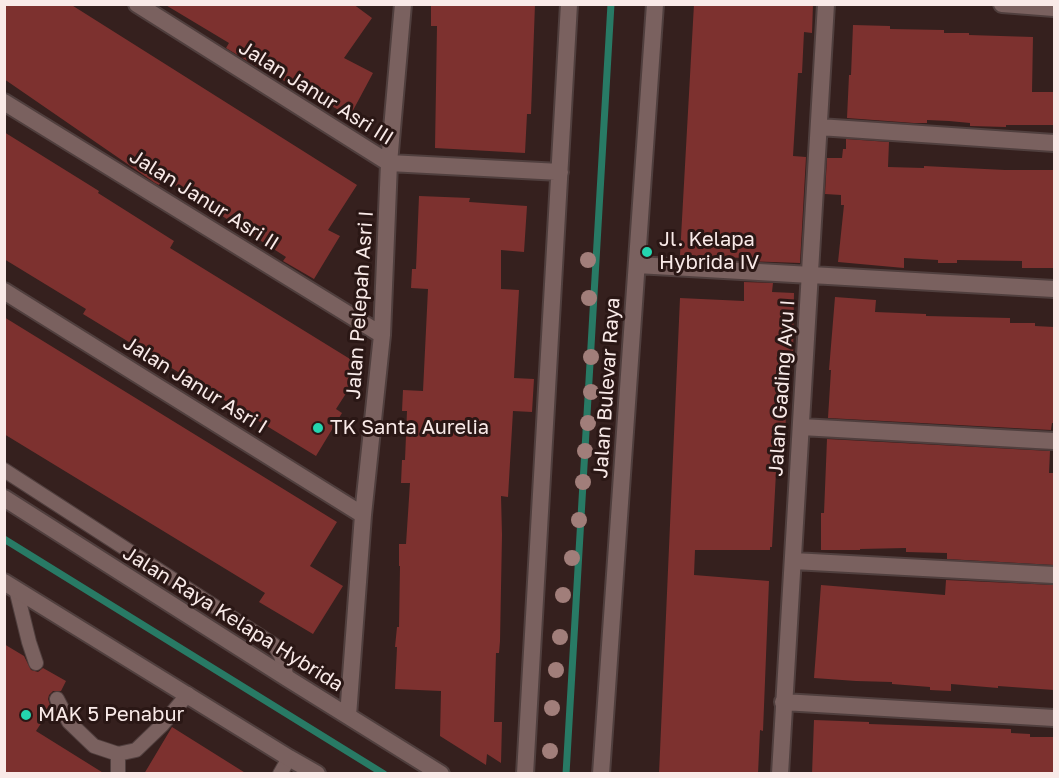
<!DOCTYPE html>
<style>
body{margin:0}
#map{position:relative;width:1059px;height:778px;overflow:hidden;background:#35201e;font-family:"Golos Text",sans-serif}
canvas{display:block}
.frame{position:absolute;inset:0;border:6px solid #f9eae8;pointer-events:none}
</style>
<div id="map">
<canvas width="1059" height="778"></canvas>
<div class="frame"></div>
</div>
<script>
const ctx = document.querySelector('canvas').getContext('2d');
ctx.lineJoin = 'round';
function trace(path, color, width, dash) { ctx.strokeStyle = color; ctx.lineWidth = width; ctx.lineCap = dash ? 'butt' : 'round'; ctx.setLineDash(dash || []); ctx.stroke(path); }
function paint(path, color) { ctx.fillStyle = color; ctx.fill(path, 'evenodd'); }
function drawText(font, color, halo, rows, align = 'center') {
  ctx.font = font + ' "Golos Text",sans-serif'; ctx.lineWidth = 6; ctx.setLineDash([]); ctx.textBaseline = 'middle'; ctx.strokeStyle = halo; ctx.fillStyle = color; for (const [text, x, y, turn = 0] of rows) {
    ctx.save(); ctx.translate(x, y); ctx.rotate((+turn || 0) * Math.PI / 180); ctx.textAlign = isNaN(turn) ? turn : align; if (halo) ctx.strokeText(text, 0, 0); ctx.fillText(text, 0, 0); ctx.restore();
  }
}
trace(new Path2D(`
 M4,539L384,774
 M566,774L611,4`), '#287a65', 7);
paint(new Path2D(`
 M4,4H70L357,185L328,230L340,236L314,279L283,261L286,257L163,178L159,185L155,183L4,79Z
 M164,4H353L372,18L344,58L373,73L350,116L249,62L226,48L229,43Z
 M431,4H535L531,114H527L525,153L435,148L437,26H431Z
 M694,4H813L812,33L804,32L802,73H798L793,156L806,157L800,263L745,261L743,260V258L680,255Z
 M853,25L890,26V29L944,30V33H969V35L1033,37L1032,92H1054V125H1006V127L970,126V123L949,121L927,120V123H914L847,118L849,75H851Z
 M4,132L99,191L98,193L174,241L170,248L363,367L336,409L342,413L316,456L83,314L86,309L4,259Z
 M846,139L889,142L888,167L924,168V166L1005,170H1054V268H1022V261L957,260V263H938V260L904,258V268L838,262L844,205H841V195L825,194L827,158H842L843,149H846Z
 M419,196L470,198L469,202L527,206L524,252L501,250V289L519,290L514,378L534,379L532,412L513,411L508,497L501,496L502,535L500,641L499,653H496L494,722H502L501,763L487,754L486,765L440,736L441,691L395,689L397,647H395L397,627H399L400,566H399V544H406L410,483H401L402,460H405L407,411H402L403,390L423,391L428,289L411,288L412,269H416Z
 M744,282L773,283L772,292L794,293L793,359H789L785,435H778L772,547H770V550H695L694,575L769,581L763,731L760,730L758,774H659L680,298L744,301Z
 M835,297L876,300L875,312L926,314V316L1010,318V323H1035V326L1054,327V423H1052L1051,430L828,418L831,370H829Z
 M4,317L337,522L310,566L343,586L313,634L259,602L265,593L4,434Z
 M827,439L1050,451L1049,473H1054V565L947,559V553L906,552V548L860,549V550H821V513H824Z
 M946,580L1054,585V690L998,686V688L951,684V691L930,690V687L892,684V682L856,681L814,678L821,585L945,595Z
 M4,644L24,656L31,670L38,672L43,668L66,681L61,691H53L49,695L48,699L51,708L36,731L105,774H4Z
 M814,720L869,722V724L1011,729V733L1030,734V737H1054V774H812Z
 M172,727L247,774H144Z`), '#7d312f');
const service = new Path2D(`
 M4,470L274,645L281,656L287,678
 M16,589L29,642L36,663
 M57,699L69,722L94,746L118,754L136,750L162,725L188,694
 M118,774V754
 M280,774L289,758`);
const minor = new Path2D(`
 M137,4L389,163L560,172
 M1002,4L1054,8
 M4,102L382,335
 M819,127L1054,143
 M637,265L1054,289
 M4,291L363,515
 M801,427L1054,441
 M4,498L287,678L441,774
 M793,561L1054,575
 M4,582L289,758L317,774
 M783,702L1054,718
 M348,716L363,515L382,335L389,163L403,4
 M525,774L569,4
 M601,774L655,4
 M780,774L826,4`);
trace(service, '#503f3e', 16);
trace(minor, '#503f3e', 20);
trace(service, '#7a615f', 14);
trace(minor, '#7a615f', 16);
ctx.fillStyle = '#a17e7a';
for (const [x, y] of [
 [588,260],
 [589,298],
 [591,357],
 [591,392],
 [588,423],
 [585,451],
 [583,482],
 [579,520],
 [572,558],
 [563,595],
 [560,637],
 [556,670],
 [552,708],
 [550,751]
]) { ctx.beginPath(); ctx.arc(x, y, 8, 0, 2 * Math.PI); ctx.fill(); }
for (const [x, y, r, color] of [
 [647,252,6,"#24d5af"],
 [318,428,6,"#24d5af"],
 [26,715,6,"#24d5af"]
]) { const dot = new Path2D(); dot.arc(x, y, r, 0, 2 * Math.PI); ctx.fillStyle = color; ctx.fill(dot); trace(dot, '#2a1715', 2); }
drawText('20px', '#f9eae8', '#2a1715', [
 ["Jalan Janur Asri III",316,93,32],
 ["Jalan Janur Asri II",204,200,32],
 ["Jalan Pelepah Asri I",360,305,-86],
 ["Jalan Janur Asri I",195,385,32],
 ["Jalan Bulevar Raya",607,388,-86],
 ["Jalan Gading Ayu I",782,388,-86],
 ["Jalan Raya Kelapa Hybrida",233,619,32]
]);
drawText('20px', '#f9eae8', '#2a1715', [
 ["Jl. Kelapa",659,240],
 ["Hybrida IV",659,263],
 ["TK Santa Aurelia",330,428],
 ["MAK 5 Penabur",38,715]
], 'left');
</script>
